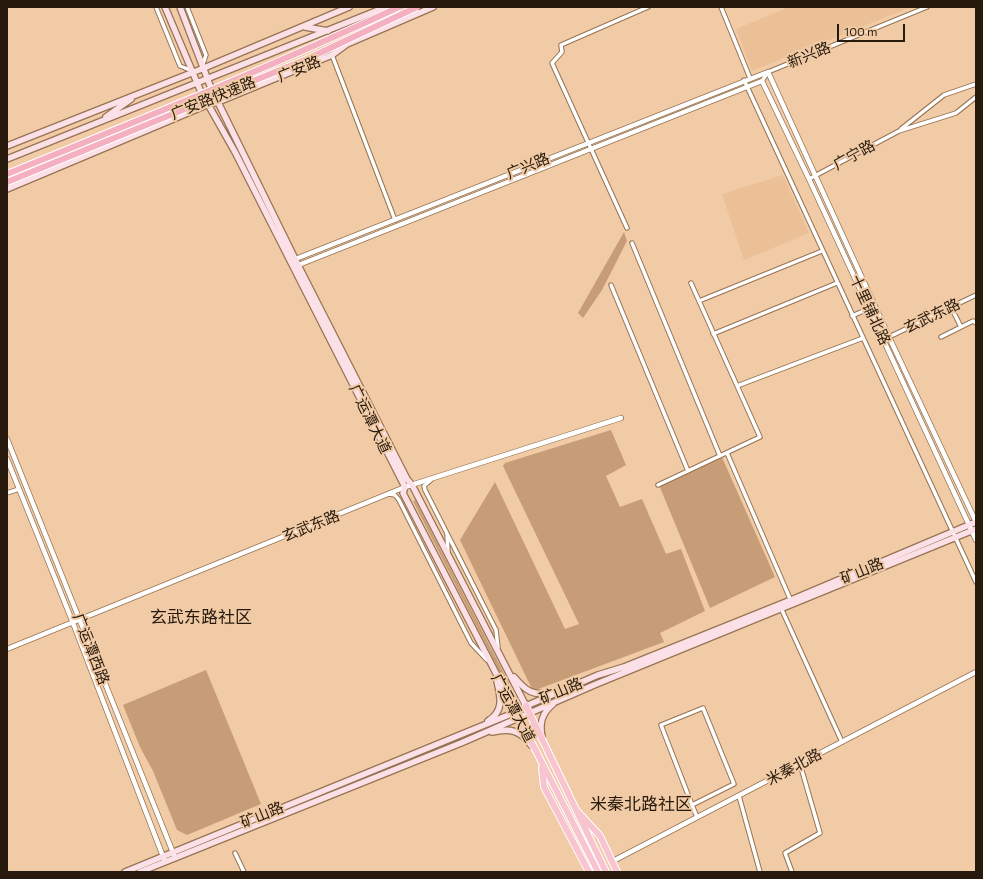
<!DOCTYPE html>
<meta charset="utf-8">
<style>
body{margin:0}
#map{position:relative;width:983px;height:879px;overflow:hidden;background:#f1caa6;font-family:Commissioner,sans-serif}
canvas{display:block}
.frame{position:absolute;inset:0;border:8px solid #271a0c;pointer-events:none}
.scale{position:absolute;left:837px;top:24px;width:68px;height:18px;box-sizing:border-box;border:2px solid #271a0c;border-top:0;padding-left:5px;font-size:12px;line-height:14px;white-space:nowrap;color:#271a0c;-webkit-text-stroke:3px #f1caa6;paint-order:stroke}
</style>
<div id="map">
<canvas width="983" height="879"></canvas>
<div class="frame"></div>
<div class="scale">100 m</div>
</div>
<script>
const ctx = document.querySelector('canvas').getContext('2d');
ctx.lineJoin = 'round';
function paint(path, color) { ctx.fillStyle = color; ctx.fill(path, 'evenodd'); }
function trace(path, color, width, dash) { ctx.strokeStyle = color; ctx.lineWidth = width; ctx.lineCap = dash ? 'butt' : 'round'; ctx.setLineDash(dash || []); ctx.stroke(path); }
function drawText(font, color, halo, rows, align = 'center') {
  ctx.font = font + ' Commissioner,"Noto Sans SC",sans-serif'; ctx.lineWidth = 4; ctx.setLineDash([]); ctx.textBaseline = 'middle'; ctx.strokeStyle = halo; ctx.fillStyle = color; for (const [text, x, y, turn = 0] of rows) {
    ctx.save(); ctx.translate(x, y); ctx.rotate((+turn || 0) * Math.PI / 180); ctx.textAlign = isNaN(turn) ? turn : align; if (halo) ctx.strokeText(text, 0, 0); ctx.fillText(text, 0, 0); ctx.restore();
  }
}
paint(new Path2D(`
 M789,7H911L752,71L736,29Z
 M783,175L809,233L744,260L722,194Z`), '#ecc096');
paint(new Path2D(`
 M624,232L627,241L602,290L583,318L578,313Z
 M611,430L626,465L606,476L620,507L642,499L666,554L681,549L705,611L660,633L664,642L533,691L460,540L495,482L565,629L579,624L503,466L505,463Z
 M721,455L775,577L710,608L659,485Z
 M415,500L516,697L513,698L413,501Z
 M206,670L261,804L187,835L177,830L153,771L140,747L123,705Z`), '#c69d77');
const minor = new Path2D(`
 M156,7L180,66L190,70
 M187,7L206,55L203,64
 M721,7L750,78
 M332,55L395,220
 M744,80L976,582
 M762,81L768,72L927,7
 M901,129L944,95L976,84
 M809,179L899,131L956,113L976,97
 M627,228L552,63L562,52L561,45L648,7
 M632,243L720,456
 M611,285L688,471
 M699,301L822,251
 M951,307L961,327
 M852,316L870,308
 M713,334L837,283
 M889,337L976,295
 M941,337L973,321L976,323
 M737,386L863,338
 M727,453L791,601
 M431,480L424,486L425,490L496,630L498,648
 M658,485L760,437L691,283
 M7,493L19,489
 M389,494L395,495L399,500L471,643L487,660
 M447,534L448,553
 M781,608L842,742
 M739,796L760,872
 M692,805L734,784L703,708L661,725L692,805L697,817
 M235,853L244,872
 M792,872L785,853L820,833L800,764`);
const tertiary = new Path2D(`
 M293,260L768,72L889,337L976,522
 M296,266L762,81L809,179L976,540
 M7,439L174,855
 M7,459L73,623L164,859
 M7,649L405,487L621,418
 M613,861L976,672`);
const secondary = new Path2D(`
 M165,7L201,92L235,152L405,487L403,493L516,712
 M180,7L211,88L299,267L407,479L412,485L526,706
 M305,27L328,31
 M106,117L131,99
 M7,146L204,68L349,7
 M7,159L386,7
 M7,189L209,104L218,102L332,55L347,44L433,7
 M514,677C525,690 533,697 551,692
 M488,721C504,711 501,698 497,681
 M492,732C510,728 520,730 531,745
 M542,737C539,723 542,713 553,704
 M125,872L516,712L526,706L598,675L624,667L791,600L976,522
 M140,872L461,743L594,685L976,529`);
const primary = new Path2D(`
 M526,706L606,872
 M516,712L598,872
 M542,768L544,787L589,872
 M577,811L600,836L617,872`);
trace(minor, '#967352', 5.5);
trace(tertiary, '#967352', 6);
trace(secondary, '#967352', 8);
trace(primary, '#fff', 8);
trace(minor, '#fff', 3.5);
trace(tertiary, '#fff', 4.5);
trace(secondary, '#fbe1e7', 5.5);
trace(primary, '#f7c4d0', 6);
const trunkBridge = new Path2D(`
 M7,174C139,120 271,67 399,7
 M7,182L307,59L417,7`);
trace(trunkBridge, '#fff', 8, []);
trace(trunkBridge, '#f4b0c0', 6);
drawText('15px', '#271a0c', '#f1caa6', [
 ["新兴路",809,55,-22],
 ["广安路",299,69,-22],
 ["广安路快速路",213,98,-22],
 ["广宁路",854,155,-29],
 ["广兴路",528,166,-22],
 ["十里铺北路",870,310,65],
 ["玄武东路",932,316,-26],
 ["广运潭大道",370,419,64],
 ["玄武东路",311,526,-22],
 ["矿山路",862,571,-22],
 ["广运潭西路",91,649,69],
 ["矿山路",561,691,-23],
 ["广运潭大道",513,708,62],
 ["米秦北路",794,767,-28],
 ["矿山路",262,815,-22]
]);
drawText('17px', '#271a0c', '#f1caa6', [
 ["玄武东路社区",201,617],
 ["米秦北路社区",641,804]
]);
</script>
